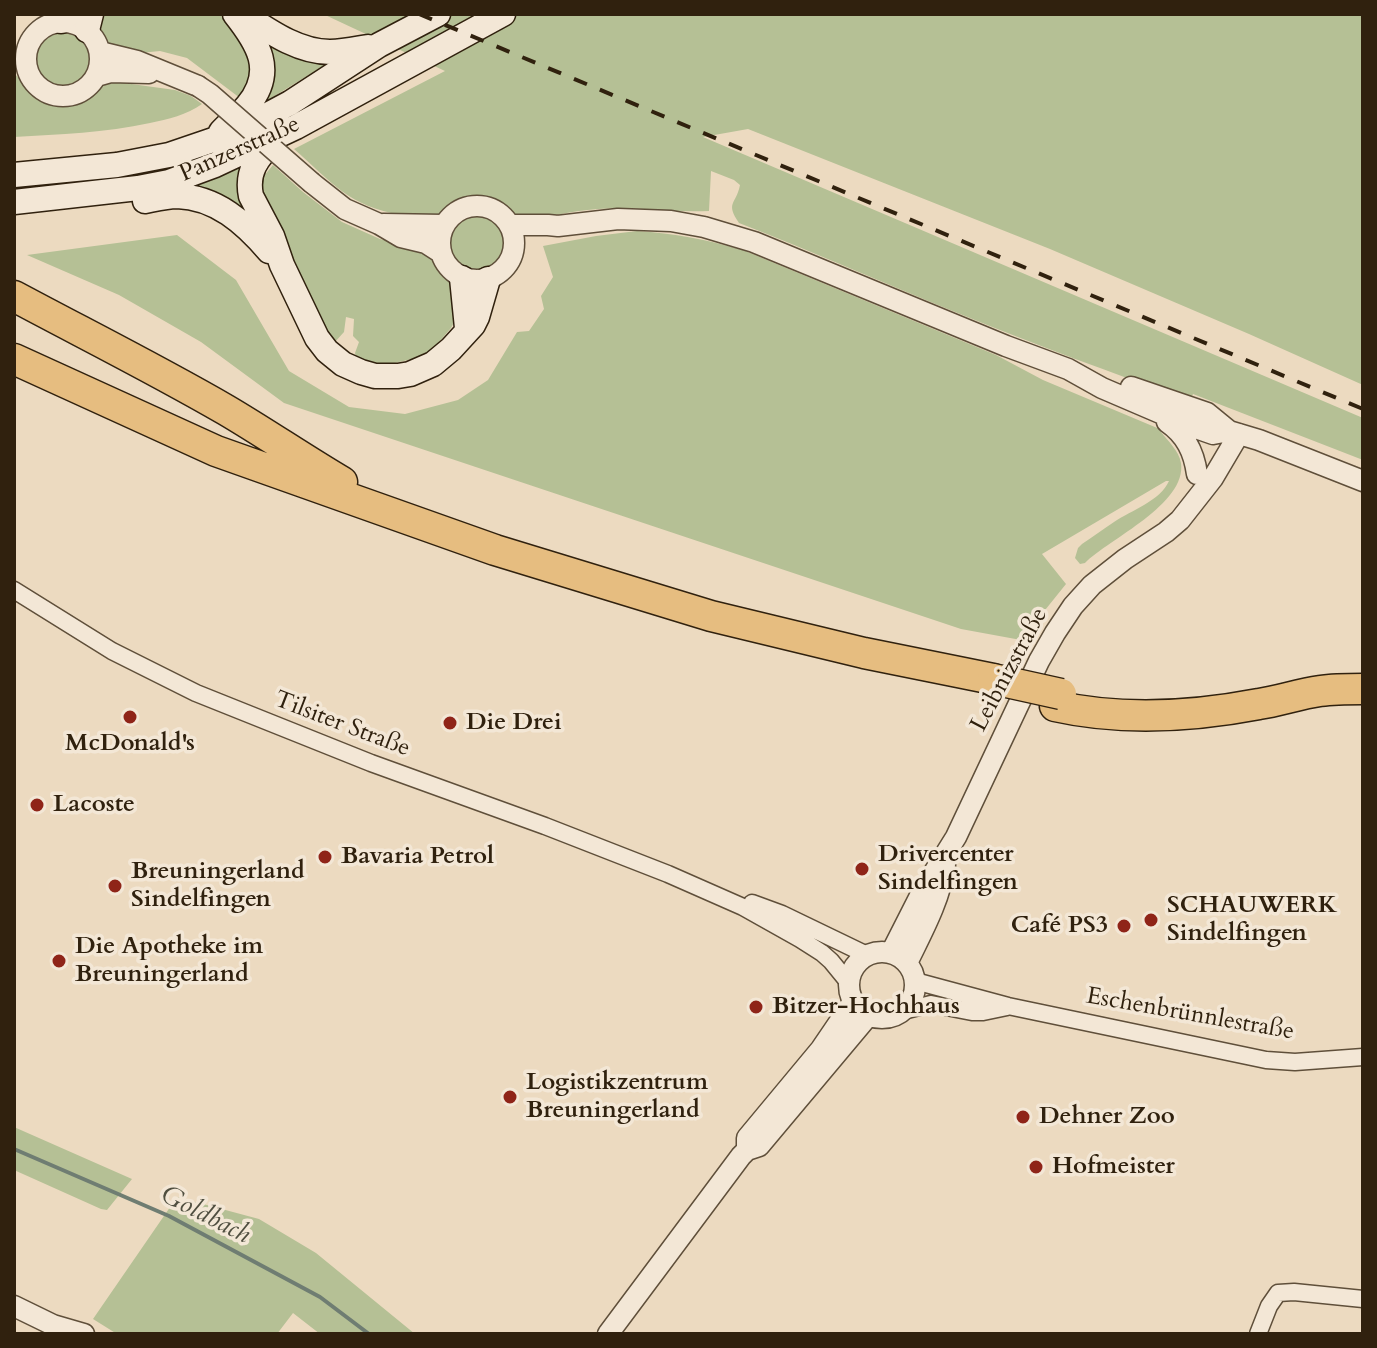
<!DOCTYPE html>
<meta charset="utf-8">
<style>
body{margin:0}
#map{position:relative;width:1377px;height:1348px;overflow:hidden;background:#ecdac0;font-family:Cardo,serif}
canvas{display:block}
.frame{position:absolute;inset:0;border:16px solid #30210e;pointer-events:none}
</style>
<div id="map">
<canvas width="1377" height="1348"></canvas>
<div class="frame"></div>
</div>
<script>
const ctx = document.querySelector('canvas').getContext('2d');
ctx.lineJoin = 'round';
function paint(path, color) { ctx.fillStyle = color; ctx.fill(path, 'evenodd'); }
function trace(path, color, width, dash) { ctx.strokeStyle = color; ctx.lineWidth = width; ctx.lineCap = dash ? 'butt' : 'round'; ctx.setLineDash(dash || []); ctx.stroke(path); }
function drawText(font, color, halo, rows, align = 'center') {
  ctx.font = font + ' Cardo,serif'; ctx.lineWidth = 7; ctx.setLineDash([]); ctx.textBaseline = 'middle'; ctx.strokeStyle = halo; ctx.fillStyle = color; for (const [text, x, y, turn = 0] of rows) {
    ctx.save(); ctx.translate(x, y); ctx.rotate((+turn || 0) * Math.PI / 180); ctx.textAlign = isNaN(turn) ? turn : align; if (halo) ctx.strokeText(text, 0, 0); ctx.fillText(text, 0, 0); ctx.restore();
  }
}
paint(new Path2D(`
 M102,14H219L234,27L251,58L250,82L240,98L187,58L160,51L140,53L108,44L103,38L101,30Z
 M323,14H1363V385L1249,334L1050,249L748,129L703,137L1363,418V460L1193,394L1190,401C1113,373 1036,345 960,314C886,284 814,252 739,223C725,202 736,205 740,185L734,180L711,171L709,211C672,213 635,206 598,209C584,210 570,212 556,215C546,216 536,220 526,219C508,216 501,200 482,198C455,195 451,213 432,217C423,220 411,216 402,215C348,206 333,183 294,149L445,71Z
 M37 59a26 26 0 1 1 52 0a26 26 0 1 1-52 0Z
 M271,44L328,63L260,105L268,45Z
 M14,73L38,99L58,106H70L82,102L105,85L117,82L175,90L191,96L202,104C187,115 168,119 150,123C105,133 60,134 14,137Z
 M273,165L303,192L342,222L380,239L418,248L431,257L439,269L451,282L457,317L451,328L434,348L420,357L391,364H376L356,358L355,353L359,342L353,336L354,319L346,317L344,332L334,343L271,217L260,186L263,177Z
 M241,166C236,183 240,195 245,211L186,188Z
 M450 244a27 27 0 1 1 54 0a27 27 0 1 1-54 0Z
 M637,231C674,233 707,240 743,250L996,355L1043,380L1162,430L1161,432C1168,441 1179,451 1181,463C1187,504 1109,539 1085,563L1080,564L1075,558L1078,548L1082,544C1093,537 1103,529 1114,522C1132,510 1160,501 1169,481H1166L1042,554L1066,584L1021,640L961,629L284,403L201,342L119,295L27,255L177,235L236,280L289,371L349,407L405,414L458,400L488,380L517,332L529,331L544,309L541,296L553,277L543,246L596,236Z
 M14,1127L132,1179L107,1210L101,1209L14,1170Z
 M177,1197L259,1219L316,1253L415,1334H320L293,1313L277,1334H117L93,1319Z`), '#b5c095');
trace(new Path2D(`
 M14,1149L169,1216L320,1297L369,1334`), '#6f7d72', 4);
const minor = new Path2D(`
 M14,590L112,651L196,693L371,763L545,826L668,874L743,907L800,939L822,953L831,961L849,983
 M752,903L782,914L867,955
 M915,981L1008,1006L1266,1060L1295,1062L1363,1057
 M903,1011L931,1004L972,1012H983L1007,1007
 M1258,1334L1269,1306L1278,1293L1294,1292L1363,1299`);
const tertiary = new Path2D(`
 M26 59a37 37 0 1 1 74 0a37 37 0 1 1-74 0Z
 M100,52L137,61L198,86
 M97,76L111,72L149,73
 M312,183L345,209L379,224L401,237L426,243L440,252
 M440 243a37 37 0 1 1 74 0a37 37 0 1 1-74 0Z
 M383,224L444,225
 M510,225H548L558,226L618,219L671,221L704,227L754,242L1006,346L1068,369L1102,388L1193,427L1213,434L1229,431
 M1131,387L1207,413L1229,431L1259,440L1363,481
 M1167,422C1186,435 1194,452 1197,474
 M849 985a33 33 0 1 1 66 0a33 33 0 1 1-66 0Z
 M891,953L923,890L956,837L1039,661L1055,633L1073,606L1092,585L1125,559L1166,532L1180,520L1213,478L1239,434
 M907,963C922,932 940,900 945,865
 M747,1150V1138L821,1049L853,1002
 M14,1306L53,1325L84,1334
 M608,1334L741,1156L747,1150L759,1146L868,1016`);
const secondary = new Path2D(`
 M243,14C269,31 298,52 330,52C343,52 356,49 368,47
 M61,21L68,14
 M87,30L91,14
 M221,132C229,123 240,115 248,105C276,71 258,43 235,14
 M274,142C257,157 246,172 251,196L272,236L282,265L317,338L327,351L343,364L361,372L375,376H398L410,374L433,364L451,349L473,325L477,317L488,279
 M14,175L117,165L169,155L213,140L245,127L290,103L379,45L438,14
 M145,201C155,199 167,196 177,196C216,197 245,223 269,251
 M14,202L138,188L169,182L215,165L296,127L503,14
 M462,278L467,328`);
const motorway = new Path2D(`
 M14,296C85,334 157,370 226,410C265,433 303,459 342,482
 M14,359L216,451L495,550L711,616L864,653L993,679
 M1055,706C1122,721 1191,717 1259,704C1279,701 1299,694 1320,691C1334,689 1349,689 1363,689`);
trace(minor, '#5f4f3a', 19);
trace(tertiary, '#5f4f3a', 23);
trace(secondary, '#30210e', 27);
trace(motorway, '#30210e', 33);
trace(minor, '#f3e7d6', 16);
trace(tertiary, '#f3e7d6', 20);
trace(secondary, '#f3e7d6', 24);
trace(motorway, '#e6bd80', 30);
trace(new Path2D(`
 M419,14L1363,409`), '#30210e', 4, [14, 14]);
const tertiaryBridge = new Path2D(`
 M198,86L210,94L312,183`);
const motorwayBridge = new Path2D(`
 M993,679L1061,694`);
trace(tertiaryBridge, '#5f4f3a', 23, []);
trace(motorwayBridge, '#30210e', 33, []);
trace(tertiaryBridge, '#f3e7d6', 20);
trace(motorwayBridge, '#e6bd80', 30);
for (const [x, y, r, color] of [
 [130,717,8,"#8f2418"],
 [450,723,8,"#8f2418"],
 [37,805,8,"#8f2418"],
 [325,857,8,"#8f2418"],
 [862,869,8,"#8f2418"],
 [115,886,8,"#8f2418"],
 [1151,920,8,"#8f2418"],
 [1124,926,8,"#8f2418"],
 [59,961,8,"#8f2418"],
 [756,1007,8,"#8f2418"],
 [510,1097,8,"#8f2418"],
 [1023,1117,8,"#8f2418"],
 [1036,1167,8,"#8f2418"]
]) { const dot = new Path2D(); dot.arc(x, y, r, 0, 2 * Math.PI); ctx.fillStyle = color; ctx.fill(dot); trace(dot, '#f3e7d6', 3); }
drawText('24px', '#30210e', '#f3e7d6', [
 ["Panzerstraße",240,150,-24],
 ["Leibnizstraße",1010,670,-62],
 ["Tilsiter Straße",342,725,21],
 ["Eschenbrünnlestraße",1190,1015,10]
]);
drawText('bold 24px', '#30210e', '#f3e7d6', [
 ["Die Drei",466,723],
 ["McDonald's",130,744,"center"],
 ["Lacoste",53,805],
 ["Drivercenter",878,855],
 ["Sindelfingen",878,883],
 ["Bavaria Petrol",341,857],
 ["Breuningerland",131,872],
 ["Sindelfingen",131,900],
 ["SCHAUWERK",1167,906],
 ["Sindelfingen",1167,934],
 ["Café PS3",1108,926,"right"],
 ["Die Apotheke im",75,947],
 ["Breuningerland",75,975],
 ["Bitzer-Hochhaus",772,1007],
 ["Logistikzentrum",526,1083],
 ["Breuningerland",526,1111],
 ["Dehner Zoo",1039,1117],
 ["Hofmeister",1052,1167]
], 'left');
drawText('italic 26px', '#504f40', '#f3e7d6', [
 ["Goldbach",205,1216,27]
]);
</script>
